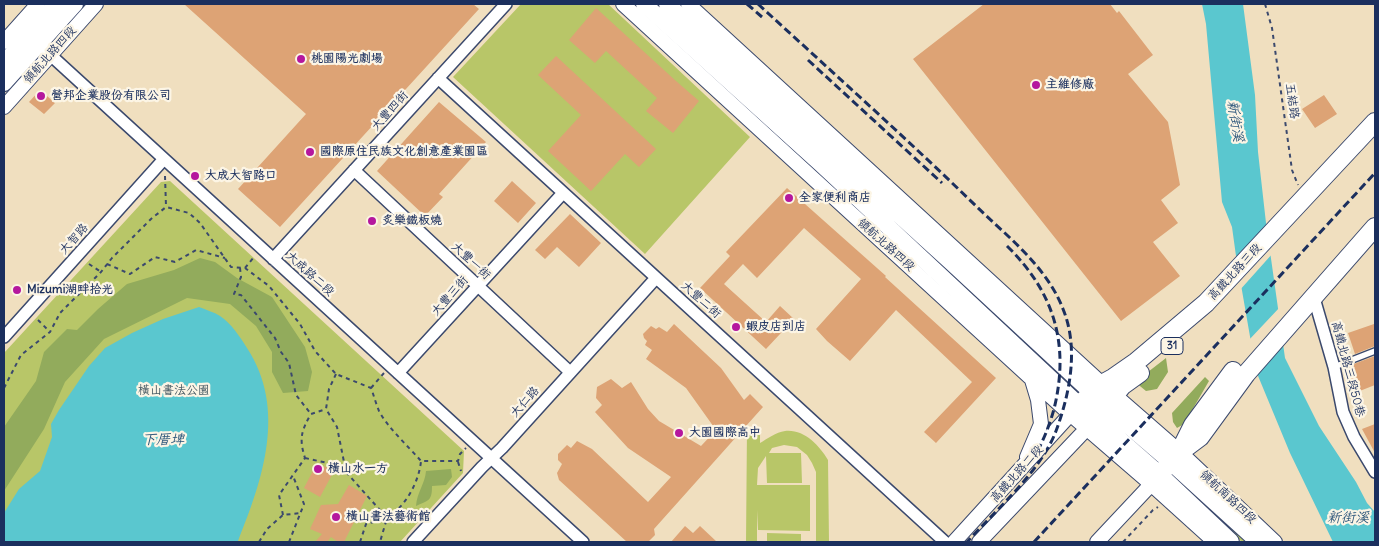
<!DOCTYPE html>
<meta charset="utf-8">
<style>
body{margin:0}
#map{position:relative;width:1379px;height:546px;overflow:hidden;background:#f0dfbf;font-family:Delius,sans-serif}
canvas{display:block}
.frame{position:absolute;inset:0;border:5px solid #1b2f5e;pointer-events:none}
</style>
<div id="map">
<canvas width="1379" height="546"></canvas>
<div class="frame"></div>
</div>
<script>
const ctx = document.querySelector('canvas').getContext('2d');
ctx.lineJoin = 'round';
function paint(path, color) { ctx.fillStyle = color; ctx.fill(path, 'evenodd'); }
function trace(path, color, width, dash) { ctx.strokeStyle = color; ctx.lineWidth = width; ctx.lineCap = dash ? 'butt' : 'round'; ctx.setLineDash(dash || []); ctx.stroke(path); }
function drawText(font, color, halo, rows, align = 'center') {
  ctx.font = font + ' Delius,"LXGW WenKai TC",sans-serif'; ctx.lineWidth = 4.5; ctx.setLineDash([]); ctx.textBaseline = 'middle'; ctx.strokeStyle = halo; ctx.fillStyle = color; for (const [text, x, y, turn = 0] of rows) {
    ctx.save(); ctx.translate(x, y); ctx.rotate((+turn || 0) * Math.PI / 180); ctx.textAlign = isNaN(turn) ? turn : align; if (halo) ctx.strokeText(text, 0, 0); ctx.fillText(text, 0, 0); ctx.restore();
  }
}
paint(new Path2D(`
 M521,4H608L750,137L645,254L453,77Z
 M170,181L464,451L463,473L400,542H4V353L161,182Z
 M760,427V443C767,439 776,432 785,431C804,429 819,445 828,460L829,542H816V472L812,463L807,455L797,447L784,445L772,448L769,453H801L802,483H767L766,456L758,468L757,485H810V531L758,530L757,510V542H746L747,428Z
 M1184,486H1187L1249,542H1242L1184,489Z
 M767,533L801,534V542H767Z`), '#b8c668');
paint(new Path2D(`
 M200,258L215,262L237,278L272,297L305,347L312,372L308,391L283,393L272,372V352L256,326L230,304L187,298L104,339L65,382L44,429L4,491V427L36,381L44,352L67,329L77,330L98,309L127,284L174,270Z
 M1166,358L1168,372L1157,389L1146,391L1135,382Z
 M1205,377L1209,381L1184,424L1177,428L1173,422L1172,413Z
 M451,469L452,477L446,485L432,486C432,501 429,500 416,506C417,492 425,484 426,471Z`), '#92ab5c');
paint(new Path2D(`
 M1202,4H1243L1255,95L1258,152L1266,223L1285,358L1319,426L1356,482L1367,503L1375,512V542H1333L1290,453L1256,371L1236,256L1232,227L1222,202L1206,24Z
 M199,307C206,310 214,312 220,316C231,323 240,337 247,348C287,409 263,479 238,541L236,542H4V513L19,489L40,471L52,437L51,424L59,410L89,366L105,348L132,333L163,319Z`), '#5ac7cf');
paint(new Path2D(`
 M1269,226L1273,253L1239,291L1234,264Z
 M1280,307L1284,338L1254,372L1248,341Z`), '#f0dfbf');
paint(new Path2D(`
 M184,4H473L479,9L280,227L238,189L306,114Z
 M984,4H1110L1117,13L1119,11L1153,55L1128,74L1168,122L1180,185L1161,200L1178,223L1153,242L1180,276L1121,321L913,59Z
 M596,8L676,81L699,101L673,133L646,111L657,98L606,51L595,63L569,40Z
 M556,56L656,149L639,167L625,154L591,191L548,151L581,115L538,75Z
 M40,90L55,103L44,114L29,102Z
 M1324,95L1337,114L1315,128L1302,109Z
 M439,102L486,142L439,194L443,197L425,216L377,171Z
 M512,181L536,203L518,223L494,201Z
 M787,188L886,276L885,277L996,378L936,443L924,432L972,382L896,310L850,361L827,341L816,329L861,279L804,228L757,278L743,264L724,284L766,322L780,306L794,319L766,349L700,288L730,256L726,252Z
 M570,214L601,243L579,267L557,247L545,259L535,250Z
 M674,324L721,368L744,400L750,394L763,407L654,529L655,535L648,542H627L559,480L557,473L562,464L558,460V454L567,445L571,448L577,441L592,449L648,502L671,477L628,448L595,412L602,405L596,398L597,387L611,379L622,388L631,382L648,409L659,421L701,446L716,430L686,388L646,359L652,350L645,345L647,341L644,338L643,334L651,326L656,329L659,327L667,332Z
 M1374,324L1375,329V346L1355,354L1348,333Z
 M1375,356V385L1352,394L1343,368Z
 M1375,424V453L1362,429Z
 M317,463L334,471L320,497L304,488Z
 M349,485L367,496L344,542H338L331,537L327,542H315L322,534L310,529L321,505L338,504Z
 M685,526L693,533L700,526L717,542H671Z`), '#dda375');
const service = new Path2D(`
 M1334,367L1375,351`);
const minor = new Path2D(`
 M45,50L583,542
 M438,78L945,542
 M354,170L570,372
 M273,259L506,4
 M1314,298L1334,367L1343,412L1354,437L1375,472
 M4,337L164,159
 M398,373L563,193
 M413,542L482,467L502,448L656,278`);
const tertiary = new Path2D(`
 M623,4L1070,414L1151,484L1215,542
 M688,4L1102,384L1180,452L1275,542
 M4,42L38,4
 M4,107L96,4
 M1027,457L1041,424L1038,400L1032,380
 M954,542L1076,408
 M979,542L1092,423
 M1097,542L1158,477`);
const secondary = new Path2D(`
 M644,4L821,164L1079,405
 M667,4L952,263L1092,393
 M4,63L56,4
 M4,83L75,4`);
const primary = new Path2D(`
 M1100,400L1171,461L1260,542
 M1096,419L1122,386L1140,373
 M1181,449L1193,425L1233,371
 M1159,475L1180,452L1200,437L1246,374L1375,227
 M1230,542L1159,475L1079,405L1102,384L1113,378L1136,362L1206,303L1375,122`);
trace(service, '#3b496d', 8);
trace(minor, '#3b496d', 14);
trace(tertiary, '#3b496d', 16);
trace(secondary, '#3b496d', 19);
trace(primary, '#3b496d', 20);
trace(new Path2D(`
 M1265,4L1272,28L1292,170L1298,185
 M165,176L166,206
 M89,264L101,272
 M107,264L130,274L155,257L175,262L196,250L225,258
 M240,268L241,277L234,294L241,295L275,338L281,352L289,363L296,395L311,414
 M245,268L254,257
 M38,320L49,331
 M336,374L329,389L326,409L337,427L346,472L387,518L380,542
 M4,388L21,355L50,332L60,313L101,272L112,258L151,219L166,207L189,213L200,223L231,267L245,268L269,286L300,324L315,351L336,374L371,388C374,396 376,404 379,411C388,428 408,446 421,461H458L460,454L466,448
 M371,388L384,373
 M305,458L332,464H344
 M458,462L461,471
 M283,515L279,495L305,458C299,439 301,431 311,414L326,409
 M259,542L267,529L283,515L301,513
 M289,542L304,504L293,476
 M360,542L366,524C372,522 380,521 386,518C405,508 419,482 421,461
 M1123,542L1153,510L1158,507`), '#3b496d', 2, [4, 4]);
trace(service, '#fff', 5.5);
trace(minor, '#fff', 11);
trace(tertiary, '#fff', 14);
trace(secondary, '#fff', 16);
trace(primary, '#fff', 18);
trace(new Path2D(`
 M747,4L762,17
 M758,4C831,71 905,137 976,206C1008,237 1047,267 1063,309C1079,348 1070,393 1056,431C1041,471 996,510 967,542
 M808,60L942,183
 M1007,246C1054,292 1070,344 1054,409C1049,427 1041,448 1029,464
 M1034,542L1375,173`), '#1b2f5e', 3, [8, 4]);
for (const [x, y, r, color] of [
 [301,59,5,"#b5179e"],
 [1036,85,5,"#b5179e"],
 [41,96,5,"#b5179e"],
 [310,152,5,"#b5179e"],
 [195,176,5,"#b5179e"],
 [789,198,5,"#b5179e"],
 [372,221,5,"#b5179e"],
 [17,290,5,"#b5179e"],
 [736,327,5,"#b5179e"],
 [679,433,5,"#b5179e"],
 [318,469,5,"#b5179e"],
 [336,517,5,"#b5179e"]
]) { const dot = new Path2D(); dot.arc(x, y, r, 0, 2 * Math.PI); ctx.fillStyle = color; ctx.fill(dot); trace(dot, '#fcf5e5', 2); }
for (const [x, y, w] of [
 [1172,346,22]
]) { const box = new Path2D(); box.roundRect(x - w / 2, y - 8.5, w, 17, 4); ctx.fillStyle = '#fcf5e5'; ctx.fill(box); trace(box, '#1b2f5e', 1); }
drawText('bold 11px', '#1b2f5e', null, [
 ["31",1172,346]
]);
drawText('12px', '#1b2f5e', '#fcf5e5', [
 ["領航北路四段",50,55,-48],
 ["五結路",1292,101,82],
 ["大豐四街",390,111,-48],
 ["大智路",74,239,-48],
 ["領航北路四段",886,245,42],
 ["大豐一街",471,261,43],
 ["高鐵北路三段",1235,272,-47],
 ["大成路二段",310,274,42],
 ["大豐三街",450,296,-48],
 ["大豐二街",701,300,42],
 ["高鐵北路三段50巷",1348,369,75],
 ["大仁路",525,402,-48],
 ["高鐵北路二段",1017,474,-48],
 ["領航南路四段",1228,497,43]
]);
drawText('bold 12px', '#1b2f5e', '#fcf5e5', [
 ["桃園陽光劇場",311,59],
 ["主維修廠",1046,85],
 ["營邦企業股份有限公司",51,96],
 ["國際原住民族文化創意產業園區",320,152],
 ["大成大智路口",205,176],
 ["全家便利商店",799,198],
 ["炙樂鐵板燒",382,221],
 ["Mizumi湖畔拾光",27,290],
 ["蝦皮店到店",746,327],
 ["大園國際高中",689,433],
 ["橫山水一方",328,469],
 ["橫山書法藝術館",346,517]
], 'left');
drawText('12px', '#425560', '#fcf5e5', [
 ["橫山書法公園",174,391]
]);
drawText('italic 14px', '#2b557a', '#fcf5e5', [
 ["新街溪",1235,121,81],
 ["下厝埤",163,440],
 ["新街溪",1348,518]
]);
</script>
